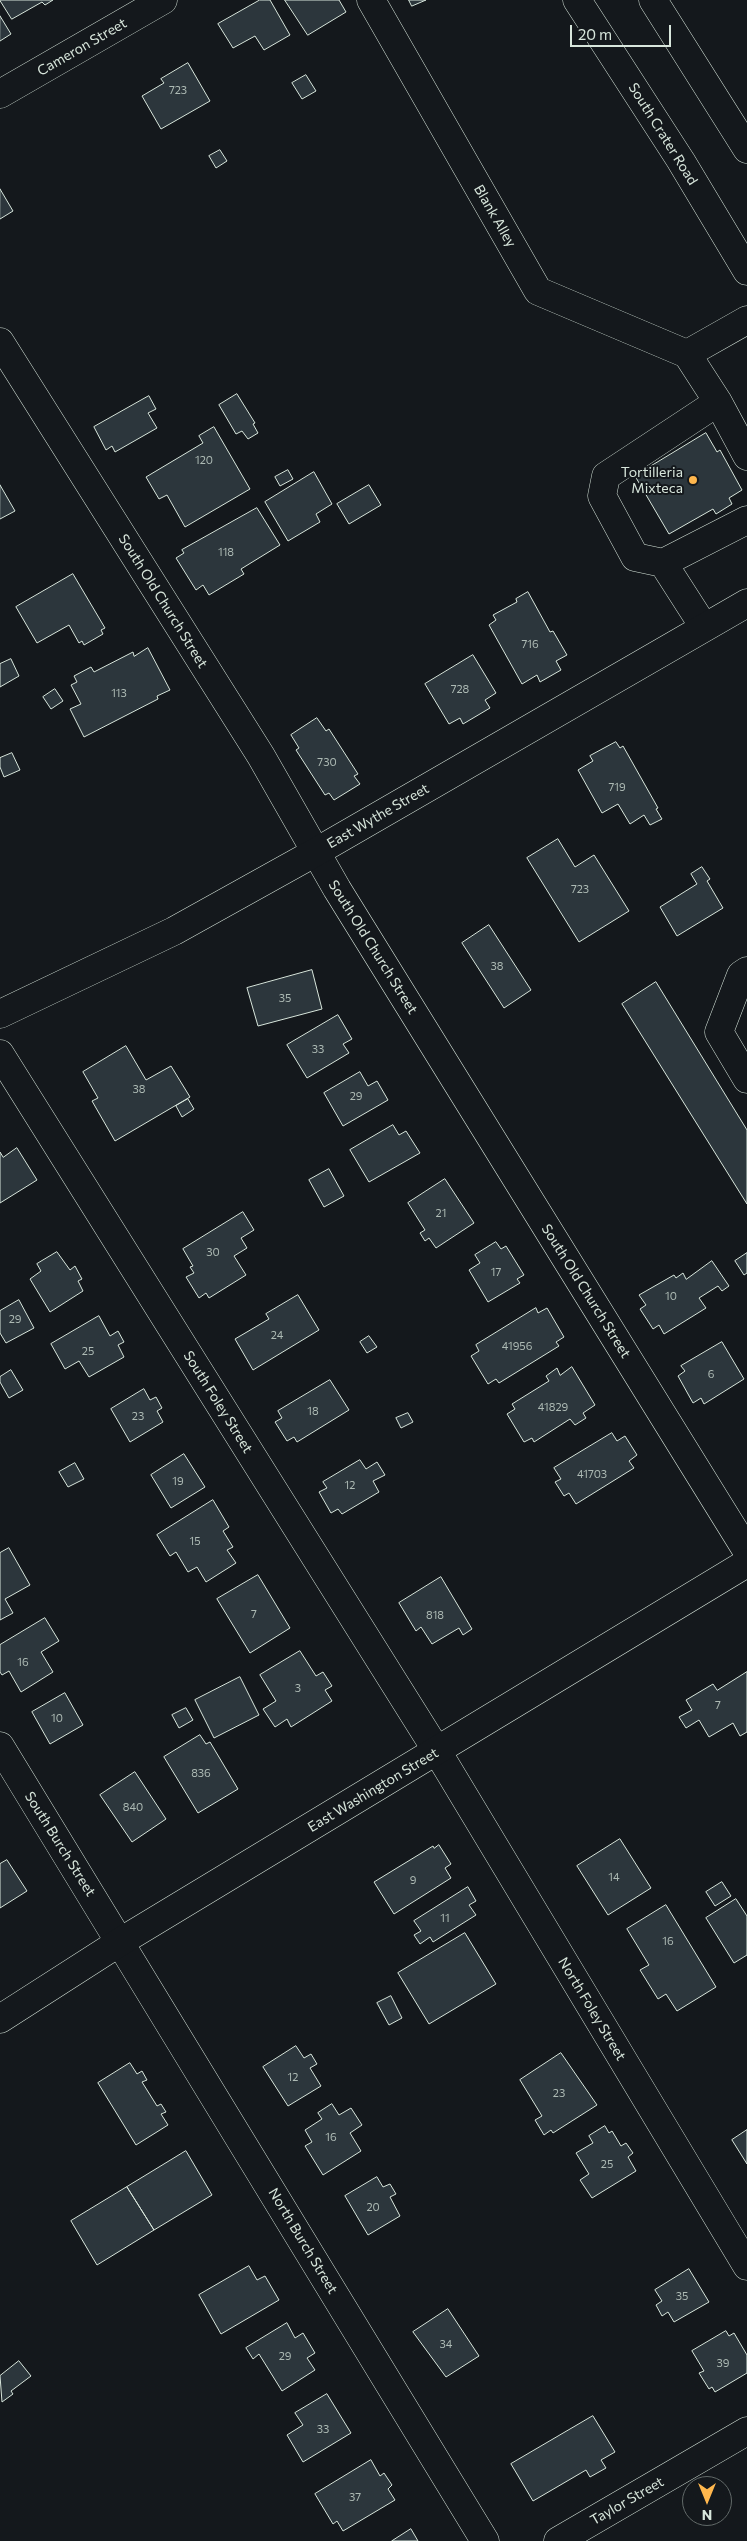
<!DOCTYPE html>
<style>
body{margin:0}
#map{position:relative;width:747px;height:2541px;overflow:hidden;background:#14181c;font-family:Commissioner,sans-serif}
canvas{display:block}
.north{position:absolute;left:682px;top:2476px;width:50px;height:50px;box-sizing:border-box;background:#14181c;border:1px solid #626a69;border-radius:50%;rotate:180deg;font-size:14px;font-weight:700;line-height:20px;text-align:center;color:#d8e6dc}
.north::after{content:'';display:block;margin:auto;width:18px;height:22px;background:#ffb74d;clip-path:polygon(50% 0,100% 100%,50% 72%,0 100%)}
.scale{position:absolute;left:570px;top:25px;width:101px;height:22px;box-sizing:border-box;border:2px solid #d8e6dc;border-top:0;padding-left:6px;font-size:15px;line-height:18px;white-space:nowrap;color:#d8e6dc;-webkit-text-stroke:4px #14181c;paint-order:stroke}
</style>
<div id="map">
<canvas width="747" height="2541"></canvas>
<div class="north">N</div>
<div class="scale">20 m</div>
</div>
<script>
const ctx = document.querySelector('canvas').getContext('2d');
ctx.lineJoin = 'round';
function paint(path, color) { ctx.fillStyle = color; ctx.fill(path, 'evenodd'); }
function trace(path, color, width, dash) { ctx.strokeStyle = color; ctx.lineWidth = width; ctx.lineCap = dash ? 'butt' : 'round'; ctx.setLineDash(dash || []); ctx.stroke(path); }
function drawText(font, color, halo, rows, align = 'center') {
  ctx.font = font + ' Commissioner,sans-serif'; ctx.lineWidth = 4; ctx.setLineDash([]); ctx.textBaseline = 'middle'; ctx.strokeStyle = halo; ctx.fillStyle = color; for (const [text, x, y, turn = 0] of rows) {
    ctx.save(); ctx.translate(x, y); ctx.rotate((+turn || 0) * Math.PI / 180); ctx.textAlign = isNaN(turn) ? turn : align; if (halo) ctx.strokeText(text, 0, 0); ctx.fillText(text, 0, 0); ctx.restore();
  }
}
const building = new Path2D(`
 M0,0H53L45,5L42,2L12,19Z
 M260,0H270L290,35L264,50L255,36L233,48L218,24Z
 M285,0H339L346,12L308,35Z
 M409,0H426L412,6Z
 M0,16L11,34L0,41Z
 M188,63L210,101L161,129L142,96L164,83L161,79Z
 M306,75L316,91L302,99L292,83Z
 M220,150L227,161L216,168L209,156Z
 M0,189L13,211L0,219Z
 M237,394L255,423L253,424L258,433L248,439L242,431L236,434L219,405Z
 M149,396L156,409L148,413L157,428L115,452L112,446L106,450L94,427Z
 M214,427L250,489L185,527L167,495L159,499L146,477L203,443L199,436Z
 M706,433L717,452L720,450L742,490L729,498L732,504L716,514L713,509L669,534L635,476Z
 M288,470L293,479L280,486L275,477Z
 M314,472L332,504L316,514L320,522L288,541L265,502Z
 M0,485L15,511L0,519Z
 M369,485L381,505L349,524L337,504Z
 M257,508L280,545L241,569L244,574L209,595L203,585L196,590L176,558L184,553L182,550Z
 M73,574L105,628L101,630L103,634L84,645L82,641L79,643L69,625L37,643L16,607Z
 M528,592L550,632L553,631L567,655L556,661L561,670L540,682L537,675L522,684L489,625L496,620L493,615L517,602L516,599Z
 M148,648L170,690L157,696L158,699L84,737L70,709L81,704L71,685L77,682L74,676L91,667L94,672L133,652L134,656Z
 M473,655L496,693L485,700L490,708L463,724L460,718L449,724L425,684Z
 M11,659L19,676L0,687V664Z
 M55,689L63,701L51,709L43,697Z
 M317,718L326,731L329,729L358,774L354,776L360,784L334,800L329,793L325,795L296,750L299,748L291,735Z
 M616,742L620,748L623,746L658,808L656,809L662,819L650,825L644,815L630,824L618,804L602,813L578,770L593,761L590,756Z
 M12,753L20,770L4,777L0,767V758Z
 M558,839L575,867L594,855L629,911L579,942L527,858Z
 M702,867L710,879L707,881L723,908L677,936L660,907L697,884L691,874Z
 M489,925L531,990L504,1008L462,943Z
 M312,970L322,1009L258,1026L247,988Z
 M656,982L747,1130V1204L622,1004Z
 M338,1015L352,1039L343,1044L349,1053L307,1078L287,1045Z
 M126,1046L146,1080L171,1066L190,1097L115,1141L92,1101L98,1098L83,1072Z
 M360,1072L368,1086L377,1081L388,1100L343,1126L324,1093Z
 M188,1099L194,1109L182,1117L176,1106Z
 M393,1125L399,1135L406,1131L420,1153L369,1182L350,1150Z
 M17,1148L37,1180L0,1203V1152L3,1157Z
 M329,1169L344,1196L324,1207L309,1180Z
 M445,1179L474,1223L436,1248L429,1238L425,1241L420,1233L425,1230L408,1203Z
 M243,1212L254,1230L241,1238L247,1248L234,1256L246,1275L209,1298L206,1293L199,1298L186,1277L194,1273L190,1267L193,1266L183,1249Z
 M496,1242L501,1249L506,1246L524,1275L517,1279L520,1283L488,1302L469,1270L480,1263L475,1255Z
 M57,1252L70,1270L75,1266L82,1279L78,1281L83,1291L50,1312L30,1279L41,1271L37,1264Z
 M747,1253V1273L744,1275L735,1261Z
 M712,1261L729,1286L722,1291L718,1286L699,1298L706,1308L664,1334L659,1325L653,1329L640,1309L646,1305L639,1295L674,1275L676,1278L683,1273L686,1279Z
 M298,1295L319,1330L253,1370L235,1339L269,1319L266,1314Z
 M19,1300L34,1328L6,1343L0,1333V1311Z
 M536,1308L538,1313L547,1308L564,1337L556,1342L559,1346L499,1383L496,1379L488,1384L471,1356L479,1351L476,1345Z
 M99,1316L110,1336L118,1331L124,1342L118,1345L124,1357L89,1377L79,1361L65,1369L51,1344Z
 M369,1336L377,1347L367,1353L360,1342Z
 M722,1342L744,1379L704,1404L701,1398L693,1403L678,1376L685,1371L681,1366Z
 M572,1367L595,1405L583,1413L586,1418L575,1425L570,1419L534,1442L532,1438L524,1442L507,1414L515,1409L512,1404L549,1381L546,1376L557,1368L560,1375Z
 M11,1370L23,1390L9,1398L0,1382V1377Z
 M330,1380L349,1410L297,1442L294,1437L287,1441L275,1422L282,1418L278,1411Z
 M144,1389L150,1400L156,1397L162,1408L157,1411L163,1422L130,1442L111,1409Z
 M408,1413L413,1422L401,1428L396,1418Z
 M612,1433L617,1441L625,1436L637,1455L629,1461L634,1468L576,1504L569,1493L564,1496L555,1482L561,1479L554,1468Z
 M184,1454L205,1487L171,1508L151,1475Z
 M360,1460L366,1469L377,1462L385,1475L373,1481L379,1492L342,1514L338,1509L331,1513L319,1492L327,1488L323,1482Z
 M75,1463L84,1479L68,1487L59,1472Z
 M213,1500L229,1527L223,1531L233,1547L227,1550L236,1563L206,1582L197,1567L188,1572L176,1552L170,1556L157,1535Z
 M9,1548L30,1585L5,1599L13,1613L0,1620V1553Z
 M258,1575L290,1628L250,1653L217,1599Z
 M441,1577L472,1629L463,1635L459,1628L432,1644L421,1627L416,1631L399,1603Z
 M45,1618L59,1641L41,1652L53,1672L21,1692L9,1671L2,1675L0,1672V1645Z
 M300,1651L316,1676L323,1672L332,1686L325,1690L332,1701L291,1727L287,1719L275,1727L263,1709L276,1701L260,1675Z
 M747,1672V1732L740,1736L733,1723L709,1737L699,1720L686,1728L679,1717L692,1710L686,1700L713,1684L717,1690Z
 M240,1677L259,1715L214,1738L195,1700Z
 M65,1693L83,1725L50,1744L32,1712Z
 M186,1708L193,1720L179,1728L172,1715Z
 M200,1735L206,1744L210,1742L238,1789L198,1813L164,1757Z
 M135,1772L166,1819L132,1842L100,1795Z
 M620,1839L651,1888L608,1915L577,1866Z
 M439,1845L451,1864L445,1868L451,1878L394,1914L374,1882L433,1846L434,1848Z
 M7,1860L27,1891L0,1908V1864Z
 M722,1882L731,1896L715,1906L706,1892Z
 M468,1887L476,1901L469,1905L476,1915L433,1942L430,1937L420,1944L414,1935L421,1931L414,1921Z
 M736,1899L747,1916V1955L734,1963L706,1918Z
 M666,1905L716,1987L677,2011L666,1994L658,1999L640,1970L649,1965L627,1929Z
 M465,1933L496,1984L429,2024L398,1973Z
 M391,1996L402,2018L389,2025L377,2003Z
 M296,2046L304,2058L311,2054L317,2064L310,2068L321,2086L288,2106L263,2067Z
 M561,2053L597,2105L553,2133L551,2130L544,2135L535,2120L542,2116L520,2080Z
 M130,2063L137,2074L142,2071L147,2080L142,2082L157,2106L161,2104L166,2112L161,2114L168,2125L136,2145L98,2083Z
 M332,2104L339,2115L351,2108L362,2125L350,2133L361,2151L323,2175L305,2146L312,2142L305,2130L322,2119L318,2113Z
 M605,2126L609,2133L612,2131L621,2146L626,2143L633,2153L628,2157L636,2171L592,2198L580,2180L589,2174L576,2153L593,2143L589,2136Z
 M747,2130V2164L732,2140Z
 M186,2151L212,2195L154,2230L127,2187Z
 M377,2177L383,2187L390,2184L396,2194L390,2197L400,2216L368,2235L345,2196Z
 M127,2187L154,2230L97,2265L71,2221Z
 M249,2266L257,2280L265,2276L279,2300L221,2334L199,2295Z
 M689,2269L709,2302L674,2322L668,2312L662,2316L656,2305L662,2301L655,2290Z
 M448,2309L479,2356L446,2377L413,2332Z
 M287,2323L295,2338L303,2333L315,2353L307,2358L315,2370L282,2391L259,2354L253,2359L246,2348Z
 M726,2331L729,2336L734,2333L747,2355V2373L715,2392L712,2387L709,2389L699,2373L704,2371L692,2351Z
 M19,2361L31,2376L11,2391L13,2394L2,2402L0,2376Z
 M327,2394L351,2433L303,2462L287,2435L303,2425L295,2413Z
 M593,2416L615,2452L601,2460L606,2468L590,2477L586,2470L533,2501L511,2464Z
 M371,2460L380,2476L384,2473L392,2485L388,2489L395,2500L343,2531L337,2521L333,2524L315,2494Z
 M411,2529L418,2541H392Z`);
paint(building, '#2c363c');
trace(building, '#d8e6dc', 1);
const minor = new Path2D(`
 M371,0L538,291L687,354
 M0,94L163,0
 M747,320L687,354L718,402L747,456
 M0,342L261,756L337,889L747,1551
 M718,402L606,476L602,496L635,557L663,563L747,520
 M663,563L704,627
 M747,971L741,975L719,1032L747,1079
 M0,1054L437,1751L747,2266
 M0,1746L485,2541
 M558,2541L747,2431`);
const major = new Path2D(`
 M577,0L681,161L747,271
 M653,0L747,149`);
const highway = new Path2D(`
 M0,1014L174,931L316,852L747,603
 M0,2019L120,1942L747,1563`);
trace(minor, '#d8e6dc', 29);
trace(major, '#d8e6dc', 29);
trace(highway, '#d8e6dc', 29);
trace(minor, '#14181c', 28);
trace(major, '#14181c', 28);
trace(highway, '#14181c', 28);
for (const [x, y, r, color] of [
 [693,480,5,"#ffb74d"]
]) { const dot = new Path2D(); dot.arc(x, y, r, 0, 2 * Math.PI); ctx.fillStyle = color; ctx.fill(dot); trace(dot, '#14181c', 2); }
drawText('11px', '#adbab4', null, [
 ["723",178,90],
 ["120",204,460],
 ["118",226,552],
 ["716",530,644],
 ["728",460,689],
 ["113",119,693],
 ["730",327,762],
 ["719",617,787],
 ["723",580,889],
 ["38",497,966],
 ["35",285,998],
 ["33",318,1049],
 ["38",139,1089],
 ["29",356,1096],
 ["21",441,1213],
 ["30",213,1252],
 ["17",496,1272],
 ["10",671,1296],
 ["29",15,1319],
 ["24",277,1335],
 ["41956",517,1346],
 ["25",88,1351],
 ["6",711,1374],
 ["41829",553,1407],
 ["18",313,1411],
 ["23",138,1416],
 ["41703",592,1474],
 ["19",178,1481],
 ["12",350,1485],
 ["15",195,1541],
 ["7",254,1614],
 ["818",435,1615],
 ["16",23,1662],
 ["3",298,1688],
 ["7",718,1705],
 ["10",57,1718],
 ["836",201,1773],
 ["840",133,1807],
 ["14",614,1877],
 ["9",413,1880],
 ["11",445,1918],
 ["16",668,1941],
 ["12",293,2077],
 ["23",559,2093],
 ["16",331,2137],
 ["25",607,2164],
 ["20",373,2207],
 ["35",682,2296],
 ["34",446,2344],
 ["29",285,2356],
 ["39",723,2363],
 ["33",323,2429],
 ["37",355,2497]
]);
drawText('14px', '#d8e6dc', '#14181c', [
 ["Cameron Street",82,47,-30],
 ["South Crater Road",663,134,58],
 ["Blank Alley",495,216,60],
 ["South Old Church Street",163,601,58],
 ["East Wythe Street",378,816,-30],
 ["South Old Church Street",373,947,58],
 ["South Old Church Street",586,1291,58],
 ["South Foley Street",218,1402,58],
 ["East Washington Street",373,1790,-31],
 ["South Burch Street",60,1844,58],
 ["North Foley Street",592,2009,59],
 ["North Burch Street",303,2241,59],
 ["Taylor Street",627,2501,-30]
]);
drawText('14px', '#d8e6dc', '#14181c', [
 ["Tortilleria",683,472],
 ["Mixteca",683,488]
], 'right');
</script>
